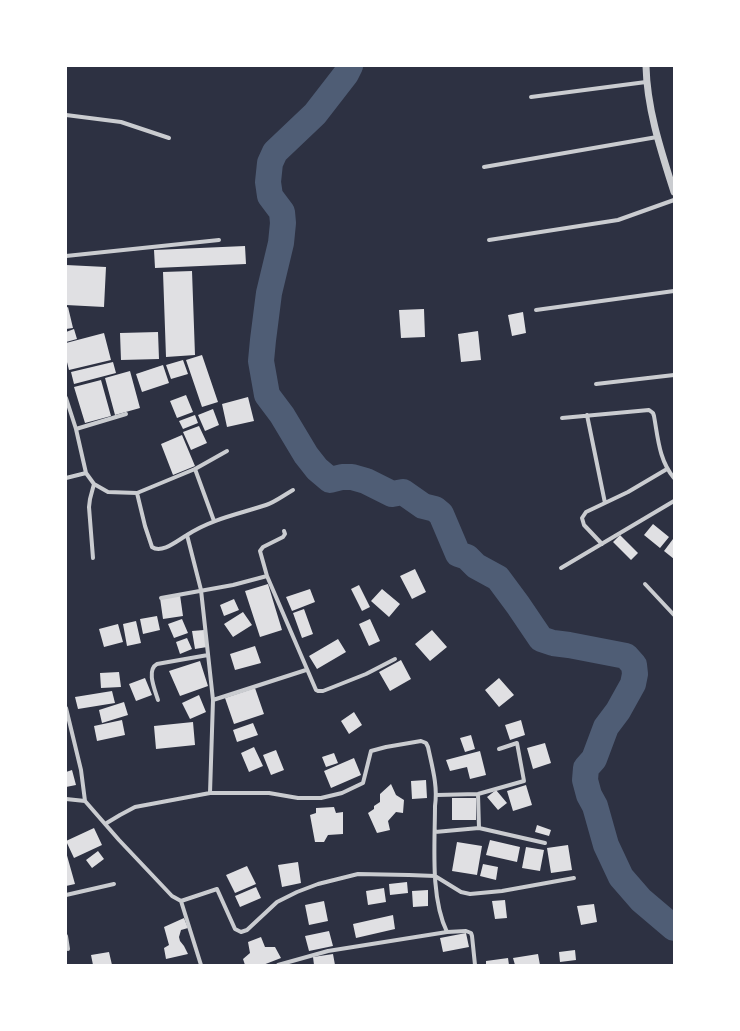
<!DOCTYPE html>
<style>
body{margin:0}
#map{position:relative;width:740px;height:1031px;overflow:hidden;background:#2d3142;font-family:Raleway,sans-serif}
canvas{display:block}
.frame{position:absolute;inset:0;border:67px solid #fff;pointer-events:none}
</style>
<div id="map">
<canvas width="740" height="1031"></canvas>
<div class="frame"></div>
</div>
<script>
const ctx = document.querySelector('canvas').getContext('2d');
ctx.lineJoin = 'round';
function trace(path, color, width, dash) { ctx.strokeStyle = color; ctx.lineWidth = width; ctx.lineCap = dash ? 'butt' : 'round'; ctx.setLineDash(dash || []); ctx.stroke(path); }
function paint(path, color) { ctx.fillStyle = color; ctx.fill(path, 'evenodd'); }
trace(new Path2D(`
 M350,66L346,74L315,114L275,152L270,163L268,182L270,196L282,212L283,223L281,243L269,293L263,340L261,361L267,395L282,415L306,455L317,469L330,480L342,477H352L366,481L392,494L403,492L423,506L435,509L441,514L458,554L467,557L476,566L498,578L518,605L541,639L553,643L569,645L626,656L634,665L635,674L633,684L618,711L606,727L594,759L586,768L585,780L589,795L595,806L606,845L621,877L641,900L674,928`), '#4f5d75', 26);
paint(new Path2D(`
 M245,246L246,264L155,268L154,250Z
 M66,265L106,267L104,307L66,305Z
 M192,271L195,355L166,357L163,272Z
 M68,307L73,328L66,329V308Z
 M424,309L425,337L401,338L399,310Z
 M523,312L526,333L512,336L508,315Z
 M74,329L77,339L66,342V332Z
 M478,331L481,360L461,362L458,334Z
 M158,332L159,359L121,360L120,333Z
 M104,333L111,360L69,370L66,358V343Z
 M202,355L218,402L202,407L186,360Z
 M183,360L188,374L171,379L166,365Z
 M113,362L116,373L74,384L71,372Z
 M163,365L169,383L142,392L136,374Z
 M130,371L140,408L115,415L105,378Z
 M101,380L111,416L85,423L74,387Z
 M186,395L193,412L177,418L170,401Z
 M248,397L254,421L227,427L222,404Z
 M213,409L219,425L205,431L198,415Z
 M195,415L198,423L183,429L179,421Z
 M199,426L207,443L191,450L183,432Z
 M182,435L195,466L173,475L161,444Z
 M653,524L669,537L660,548L644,535Z
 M620,535L638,553L631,560L613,542Z
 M673,539L674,540V559L664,551Z
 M415,569L426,592L412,599L400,576Z
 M268,584L282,630L260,637L245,591Z
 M359,585L370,607L362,611L351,589Z
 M310,589L315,602L292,611L286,597Z
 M382,589L400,604L389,617L371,601Z
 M180,595L183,616L163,619L160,598Z
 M234,599L239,610L224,616L220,605Z
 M304,609L313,634L302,638L293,613Z
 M243,612L252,625L233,637L224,624Z
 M157,616L160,630L143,634L140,619Z
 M182,619L188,633L174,638L168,624Z
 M370,619L380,641L369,646L359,624Z
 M136,621L141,643L127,646L123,624Z
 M118,624L123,642L104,647L99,629Z
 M204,630L207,647L195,649L192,631Z
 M432,630L447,647L430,661L415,644Z
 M187,638L192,649L180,654L176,642Z
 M338,639L346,652L317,669L309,656Z
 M255,646L261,663L235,670L230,654Z
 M401,660L411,679L390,691L379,672Z
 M200,661L208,686L180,696L169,671Z
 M119,672L121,687L101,688L100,673Z
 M145,678L152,695L136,701L129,684Z
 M499,678L514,695L499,707L485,690Z
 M255,688L264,714L234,724L225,698Z
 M112,691L115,703L78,709L75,697Z
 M199,695L206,712L190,719L182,703Z
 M124,702L128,715L102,723L99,710Z
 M354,712L362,725L349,734L341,721Z
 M122,720L125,735L97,741L94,726Z
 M521,720L525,735L510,740L505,725Z
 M193,722L195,745L156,749L154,726Z
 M253,723L258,735L237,742L233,730Z
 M471,735L475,749L465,752L460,738Z
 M545,743L551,763L533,769L527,748Z
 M254,747L263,766L249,772L241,753Z
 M276,750L284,770L271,775L263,755Z
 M480,751L486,775L470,779L467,767L450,771L446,760Z
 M334,753L338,763L326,767L322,757Z
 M354,758L361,775L331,788L324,771Z
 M72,770L76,785L66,787V772Z
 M426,780L427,798L412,799L411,781Z
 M391,784L396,795L404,800L403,813L396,812L388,821L390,830L377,833L368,813L374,809V806L380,802V794Z
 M526,785L532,805L513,811L507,791Z
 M496,790L507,803L498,810L487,797Z
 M452,798H476V820H452Z
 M334,807L336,813L343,812V834L328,835L324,842H315L310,815L316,813V808Z
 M537,825L551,830L549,836L535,832Z
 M94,828L102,845L74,858L66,841Z
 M490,840L520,847L517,862L486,855Z
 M457,842L482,846L477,875L452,871Z
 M568,845L572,870L551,873L547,848Z
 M526,847L544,850L540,871L522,868Z
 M98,851L104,859L92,868L86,860Z
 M66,852L75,884L66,886Z
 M298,862L301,883L282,887L278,865Z
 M483,864L498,867L496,880L480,876Z
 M247,866L256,884L235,893L226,875Z
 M407,882L408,893L390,895L389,884Z
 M256,887L261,898L240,907L235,896Z
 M384,888L386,902L368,905L366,891Z
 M428,890V906L413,907L412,891Z
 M505,900L507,918L495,919L492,901Z
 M324,901L328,921L309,925L305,905Z
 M594,904L597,922L581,925L577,906Z
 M393,915L395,929L356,938L353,924Z
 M184,918L188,928L181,930L179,937L180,941L184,946L188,954L166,959L164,948L169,945L164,927Z
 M329,931L333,946L309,951L305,936Z
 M466,933L469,947L443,952L440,938Z
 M261,937L265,947H275L281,958L263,965H245L243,959L250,953L248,942Z
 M575,950L576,960L560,962L559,952Z
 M109,952L112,965H93L91,955Z
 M333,954L335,965H314L313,957Z
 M538,954L540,965H515L513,958Z
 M508,958L509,965H486V961Z`), '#e0e0e3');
trace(new Path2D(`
 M531,97L646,82
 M66,115L121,122L169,138
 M484,167L657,137
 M489,240L618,220L674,200
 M66,256L219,240
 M536,310L674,291
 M596,384L674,375
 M66,398L76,429L86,473L94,484L108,492L137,493L195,469L227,451
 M587,415L605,503
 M562,418L649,410L653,413L654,416C658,438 659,460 674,478
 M76,429L126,414
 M195,469L214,521
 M66,478L86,473
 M137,493L145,526L152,547C162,554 178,540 187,535L201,590L213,700L210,793
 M284,531L285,534L283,537L263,547L260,551L267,576L316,690L318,691H323L366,674L395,659
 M187,535C211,519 239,514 266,505C275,502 284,495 293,490
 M602,544L584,525L582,518L586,512L628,492L667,469
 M93,558L89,507L90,499L94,484
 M561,568L674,501
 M645,584L674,615
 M161,598L233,585L267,576
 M158,700C155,690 146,670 157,664L208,655
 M213,700L306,670
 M66,708L81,770L85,801
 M478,794L479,828L545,843
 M437,795L478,794L524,781L517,743L499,749
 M66,799L85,801L119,840L172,896L181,901L201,965
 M105,824L120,815L135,807L210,793H269L298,798H321L342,793L363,783L371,751L386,747L421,741L426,743L428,747C432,766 438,786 435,806C435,844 430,897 447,932
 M435,832L479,828
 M66,895L114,884
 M181,901L217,889L235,929L241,932L247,930L277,902L297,892L318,884L358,874L409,875L435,876L461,892L470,894L502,891L574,878
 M66,936L68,949
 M278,965L328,951L447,932L466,931L471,933L472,936L475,965`), '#caccd0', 4);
trace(new Path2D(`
 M646,66C647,109 661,151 674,192`), '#caccd0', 7);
</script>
